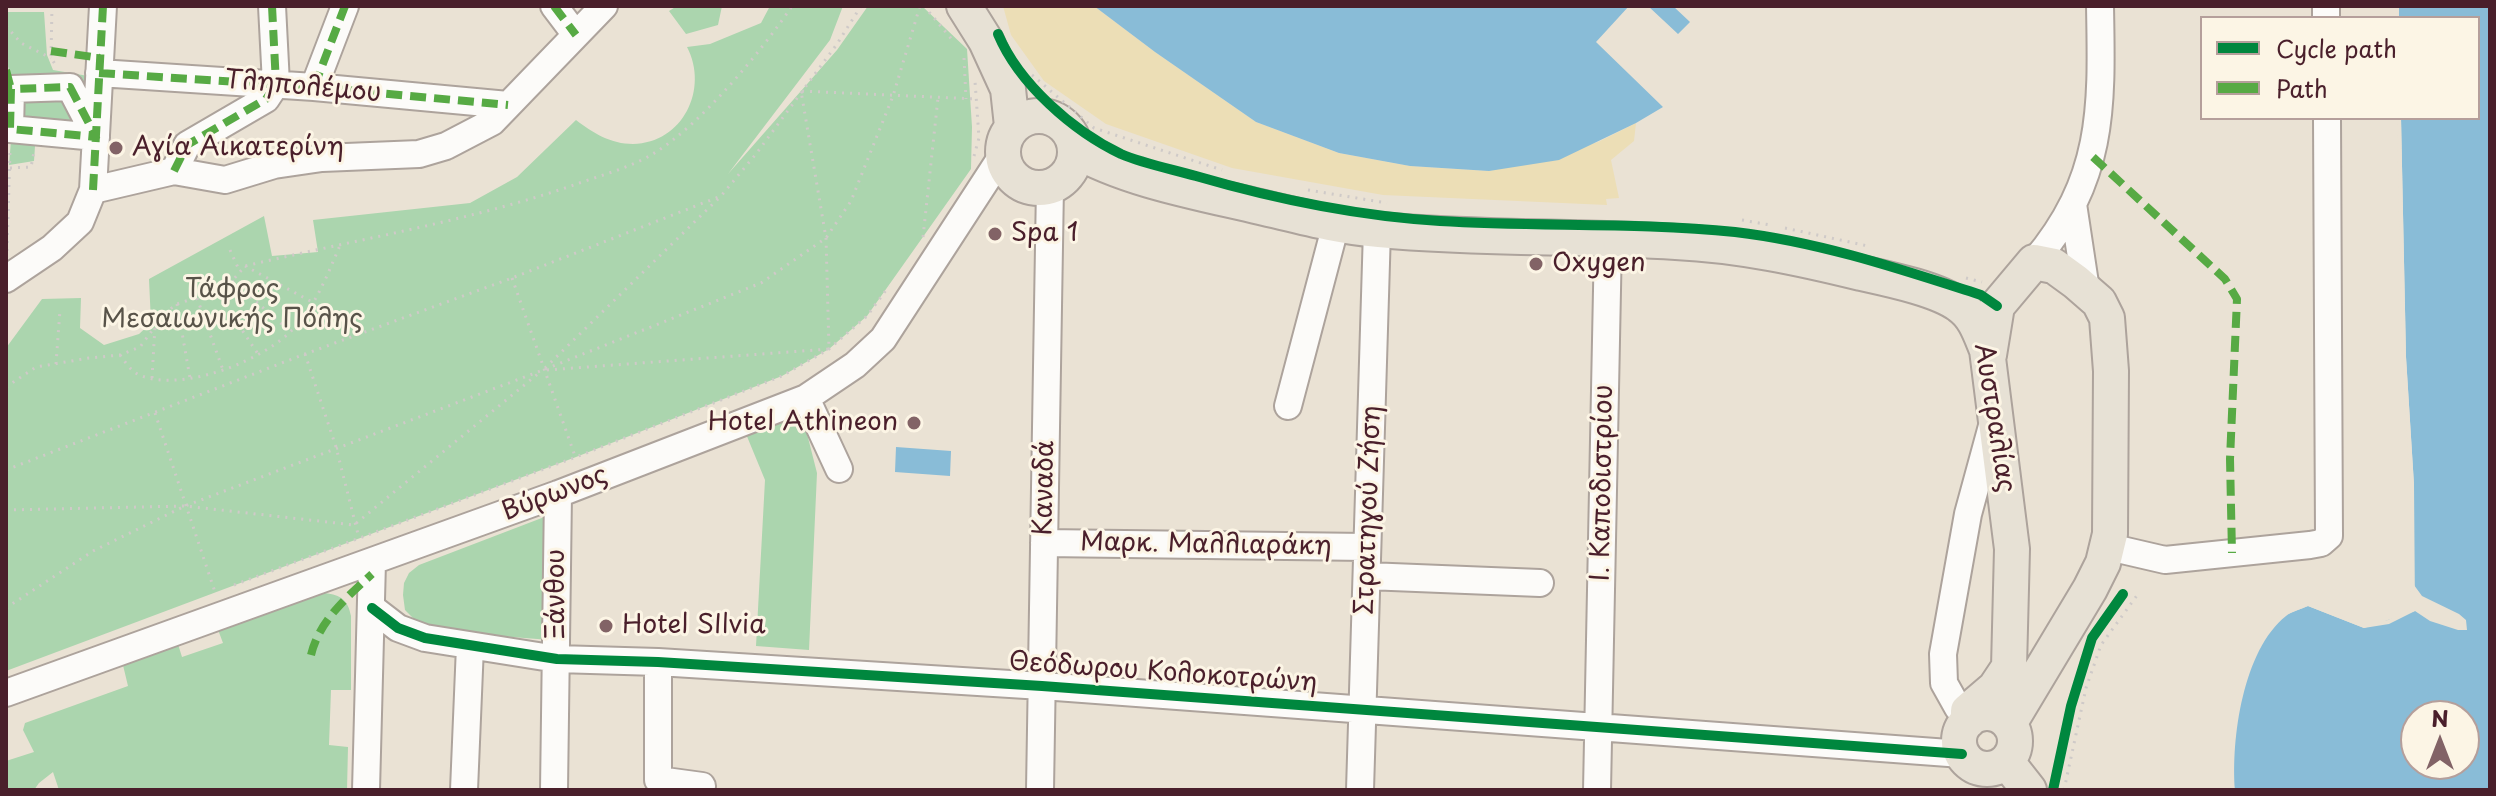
<!DOCTYPE html>
<meta charset="utf-8">
<style>
body{margin:0}
#map{position:relative;width:2496px;height:796px;overflow:hidden;background:#eae2d4;font-family:"Playpen Sans",sans-serif}
canvas{display:block}
.frame{position:absolute;inset:0;border:8px solid #4a1f2b;pointer-events:none}
.legend{position:absolute;left:2200px;top:16px;width:280px;height:104px;box-sizing:border-box;background:#fcf5e5;border:2px solid #b59f9b;margin:0;padding:10px 14px;list-style:none;font-size:24px;color:#4a1f2b}
.legend li{display:flex;align-items:center;gap:16px;height:40px}
.legend b{width:40px;border:2px solid #b59f9b}
.north{position:absolute;left:2400px;top:700px;width:80px;height:80px;box-sizing:border-box;background:#fcf5e5;border:2px solid #b59f9b;border-radius:50%;rotate:0deg;font-size:22px;font-weight:700;line-height:32px;text-align:center;color:#4a1f2b}
.north::after{content:'';display:block;margin:auto;width:28px;height:36px;background:#826366;clip-path:polygon(50% 0,100% 100%,50% 72%,0 100%)}
</style>
<div id="map">
<canvas width="2496" height="796"></canvas>
<div class="frame"></div>
<ul class="legend">
<li><b style="height:10px;background:#00873e"></b>Cycle path</li>
<li><b style="height:10px;background:#57aa44"></b>Path</li>
</ul>
<div class="north">N</div>
</div>
<script>
const ctx = document.querySelector('canvas').getContext('2d');
ctx.lineJoin = 'round';
function paint(path, color) { ctx.fillStyle = color; ctx.fill(path, 'evenodd'); }
function trace(path, color, width, dash) { ctx.strokeStyle = color; ctx.lineWidth = width; ctx.lineCap = dash ? 'butt' : 'round'; ctx.setLineDash(dash || []); ctx.stroke(path); }
function drawText(font, color, halo, rows, align = 'center') {
  ctx.font = font + ' "Playpen Sans",sans-serif'; ctx.lineWidth = 6; ctx.setLineDash([]); ctx.textBaseline = 'middle'; ctx.strokeStyle = halo; ctx.fillStyle = color; for (const [text, x, y, turn = 0] of rows) {
    ctx.save(); ctx.translate(x, y); ctx.rotate((+turn || 0) * Math.PI / 180); ctx.textAlign = isNaN(turn) ? turn : align; if (halo) ctx.strokeText(text, 0, 0); ctx.fillText(text, 0, 0); ctx.restore();
  }
}
paint(new Path2D(`
 M677,6H722L718,25L686,34L669,11Z
 M770,6H843L830,40L728,174L837,50L868,6H922L967,49L972,127L971,169L867,316L829,349L782,376L576,457L6,671V348L42,299L81,298L80,328L104,345L139,334L151,323L149,279L264,216L272,256L318,252L313,220L470,203L517,177L576,120C593,133 611,144 633,144C683,143 709,89 687,47L710,44L761,23Z
 M6,12H44L47,55L53,70L94,77L89,133L36,131L34,161L9,165L15,92L6,59Z
 M802,414L817,473L809,650L756,646L765,480L746,434Z
 M547,516L550,640L435,631L416,621L405,610L403,595L404,583L409,573L419,565Z
 M325,593C341,595 348,600 351,616V690H331L329,745L348,747L347,790H59L53,772L39,783L34,790H6V761L34,752L23,730L25,723L128,686L122,661L177,641L182,657L223,643L217,627L308,594Z`), '#abd5ae');
paint(new Path2D(`
 M1003,6H1094L1155,52L1256,122L1339,153L1410,166L1489,171L1598,142L1636,123L1634,141L1611,160L1619,198L1606,199L1607,205L1383,195L1232,168L1106,124L1044,81L1011,35Z`), '#ecdeb6');
paint(new Path2D(`
 M1094,6H1629L1596,42L1663,107L1636,123L1559,160L1489,171L1410,166L1339,153L1256,122L1155,52Z
 M1648,6H1673L1690,22L1678,34Z
 M2399,6H2490V790H2235C2231,739 2243,650 2286,616C2292,611 2301,609 2308,606L2364,628L2415,611L2414,485L2406,357L2401,118H2478V18H2399ZM2416,716H2464V764H2416Z
 M896,447L951,451L950,476L895,472Z`), '#89bcd7');
paint(new Path2D(`
 M2397,118H2401L2406,357L2414,485V585L2422,596L2459,614L2466,620L2467,630H2458L2430,621L2415,611L2389,624L2364,628L2308,606L2288,614L2285,611L2309,602L2364,624L2388,620L2411,608L2410,485L2402,357Z`), '#eae2d4');
const minor = new Path2D(`
 M272,6L276,84
 M554,6L576,35
 M2326,6V18
 M99,73L314,87L508,105
 M70,87L96,137L10,129L11,89Z
 M314,87L345,6
 M174,171L187,145L266,99L276,84
 M93,190L103,6
 M2073,204L2086,290
 M2034,262C2104,179 2102,109 2100,6
 M6,279L52,248L80,222L93,190L174,171L225,180L274,165L322,158L419,154L446,146L492,122L604,6
 M806,398L839,469
 M1288,406L1336,224
 M1044,543L1367,547
 M2109,547L2165,560L2310,545L2321,543L2329,536L2327,118
 M1367,576L1540,583
 M372,608L398,628L425,638L557,659L658,662L1042,686L1962,754
 M658,662V780L702,786
 M6,693L558,494L806,398L855,365L883,339L1002,156
 M1968,711L1958,708L1944,683L1943,654L1968,514L1992,426
 M366,790L372,562
 M464,790L470,646
 M554,790L558,494
 M1040,790L1050,186
 M1360,790L1377,230
 M1597,790L1608,240`);
const major = new Path2D(`
 M964,6L986,41L1008,89L1012,126
 M1003 152a36 36 0 1 1 72 0a36 36 0 1 1-72 0Z
 M1075,150C1127,180 1201,193 1260,207C1299,216 1338,227 1379,230C1478,239 1577,236 1676,242C1739,245 1800,258 1861,273C1888,279 1937,289 1959,305C1975,316 1980,333 1987,350L2012,549L2009,667L1995,688L1968,711V721
 M1989,355L1997,306L2034,262L2054,266L2076,282L2099,302L2107,318L2111,371L2110,534L2103,563L2090,589L2009,724
 M1959 741a28 28 0 1 1 56 0a28 28 0 1 1-56 0Z
 M2007,762L2029,790`);
trace(minor, '#ada39c', 30);
trace(major, '#ada39c', 38);
trace(new Path2D(`
 M52,6L51,58L57,67
 M924,6L954,42
 M6,26L21,43L51,58
 M964,58L966,99
 M1032,75L1094,128L1222,170
 M974,156L979,138L975,81
 M10,168L31,167L34,152
 M1308,190L1387,203
 M1742,220L1770,225
 M1785,228L1868,246
 M923,237L938,98
 M230,250L240,272
 M7,251L10,151
 M245,266L314,303
 M512,278L575,456
 M1966,278L1982,282
 M232,281L290,331
 M216,291L258,354
 M197,298L223,370
 M177,304L190,378
 M305,354L336,447L359,538
 M120,355C126,363 132,373 142,376C184,392 265,360 294,328C317,304 328,273 341,243
 M56,364L60,310
 M545,368L720,197
 M547,370L829,349L826,238L801,91L976,99
 M152,378L155,326
 M6,387L36,367L89,358L120,355L140,347L165,313L177,304L216,291L232,281L245,266C354,240 465,222 571,186C598,176 631,168 656,152C702,123 761,52 792,6
 M155,413L215,592
 M6,470L305,354L512,278L721,196L756,154L837,44L861,6
 M6,510L185,506L354,525L539,373
 M234,585L576,457L782,376L829,349L867,316L889,286
 M6,608L93,551L185,506L543,370L761,283L826,238L851,201L893,96L920,6
 M2064,790L2086,688L2101,645L2138,594`), '#cfcac8', 3, [2, 6]);
trace(minor, '#fcfbf9', 26);
trace(major, '#e7e1d5', 34);
trace(new Path2D(`
 M272,6L276,84
 M554,6L576,35
 M51,51L100,58
 M6,70L11,89
 M99,73L314,87L508,105
 M70,87L96,137L10,129L11,89Z
 M314,87L345,6
 M2093,157L2225,279L2237,299L2230,459L2232,553
 M174,171L187,145L266,99L276,84
 M93,190L103,6
 M311,655C319,621 347,597 372,574`), '#57aa44', 8, [16, 8]);
trace(new Path2D(`
 M998,34C1019,84 1073,131 1121,154C1144,164 1172,169 1196,176C1275,199 1357,216 1440,221C1538,227 1638,222 1735,232C1820,242 1900,269 1981,295L1997,306
 M372,608L398,628L425,638L557,659L658,662L1042,686L1962,754
 M2053,790L2071,706L2092,638L2123,594`), '#00873e', 10);
for (const [x, y, r, color] of [
 [116,148,8,"#826366"],
 [995,234,8,"#826366"],
 [1536,264,8,"#826366"],
 [914,423,8,"#826366"],
 [606,626,8,"#826366"]
]) { const dot = new Path2D(); dot.arc(x, y, r, 0, 2 * Math.PI); ctx.fillStyle = color; ctx.fill(dot); trace(dot, '#fcf5e5', 3); }
drawText('26px', '#4a1f2b', '#fcf5e5', [
 ["Τληπολέμου",303,87,5],
 ["Αυστραλίας",1994,418,81],
 ["Ι. Καποδιστρίου",1603,483,-89],
 ["Καναδά",1045,488,-89],
 ["Βύρωνος",555,494,-21],
 ["Στρατηγού Ζήση",1369,510,-88],
 ["Μαρκ. Μαλλιαράκη",1206,545,1],
 ["Ξάνθου",557,594,-90],
 ["Θεόδωρου Κολοκοτρώνη",1163,673,4]
]);
drawText('26px', '#4a1f2b', '#fcf5e5', [
 ["Αγία Αικατερίνη",132,148],
 ["Spa 1",1011,234],
 ["Oxygen",1552,264],
 ["Hotel Athineon",898,423,"right"],
 ["Hotel SIlvia",622,626]
], 'left');
drawText('26px', '#585349', '#fcf5e5', [
 ["Τάφρος",232,290],
 ["Μεσαιωνικής Πόλης",232,320]
]);
</script>
